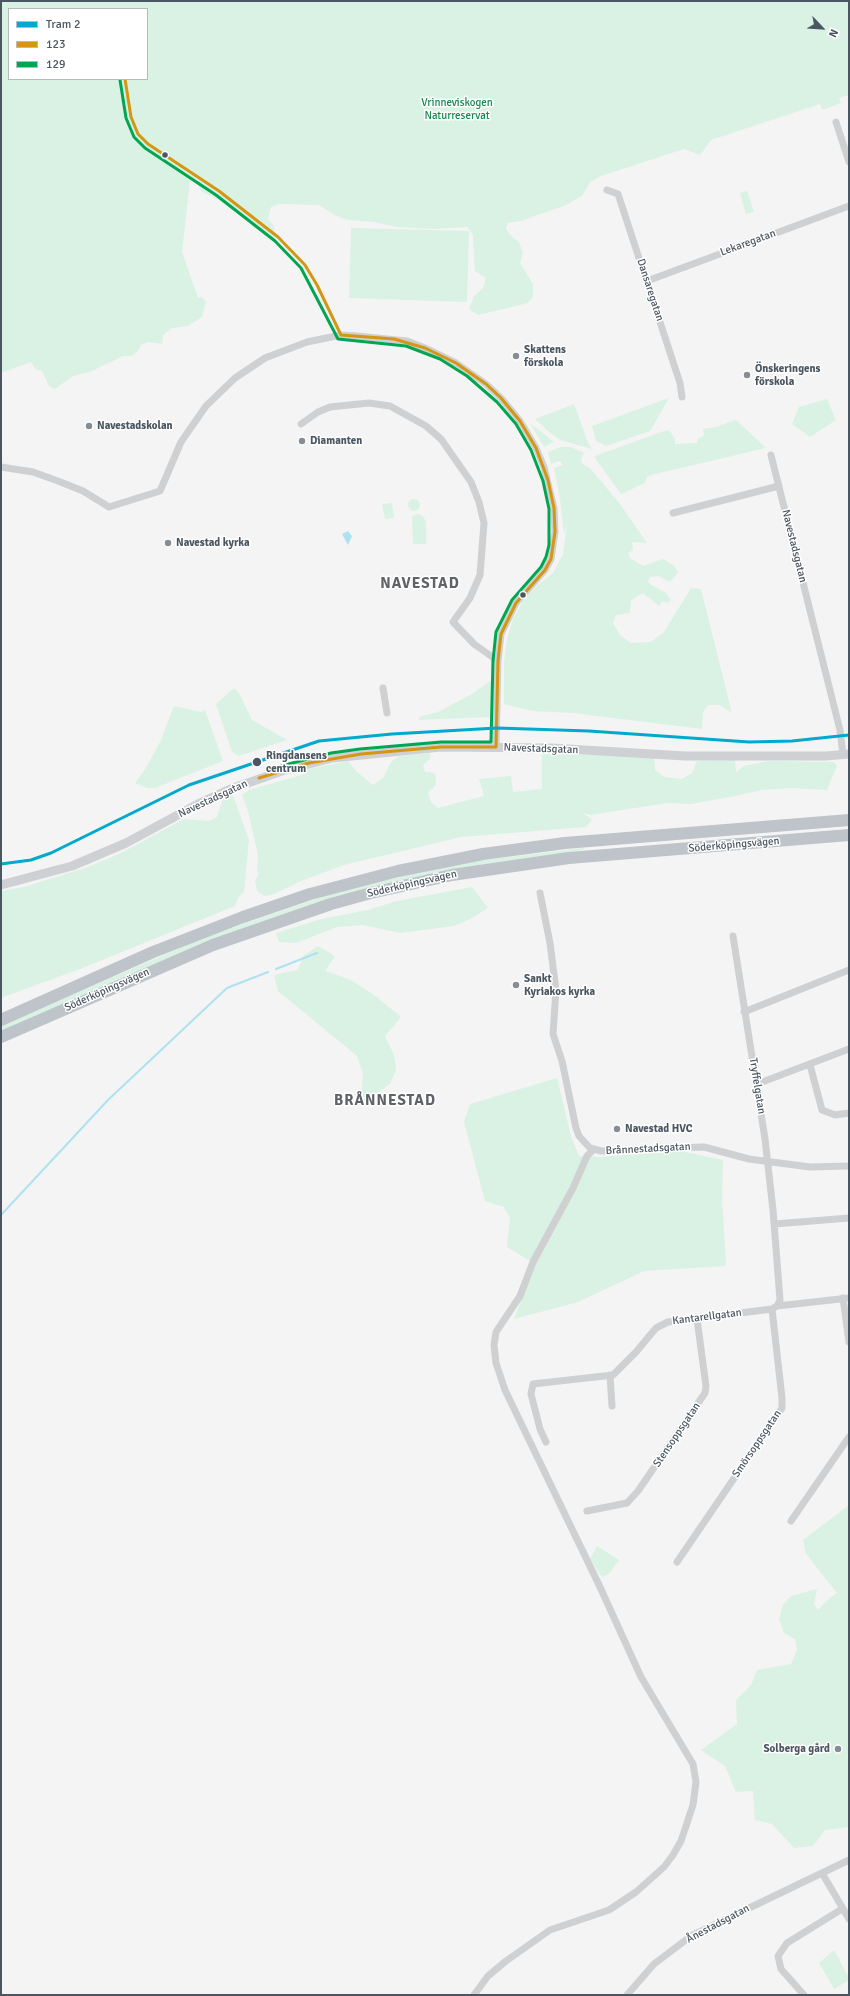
<!DOCTYPE html>
<html>
<head>
<meta charset="utf-8">
<style>
	body { margin:0 }
	#map { position:relative; width:850px; height:1996px; overflow:hidden; background:#f4f4f4; font-family:Signika,sans-serif }
	canvas { display:block }
	.frame { position:absolute; inset:0; border:2px solid #4a5661; pointer-events:none }
	.legend { position:absolute; left:8px; top:8px; width:140px; height:72px; box-sizing:border-box; background:#fff; border:1px solid #b7bbc0; margin:0; padding:5px 7px; list-style:none; font-size:12px; color:#4a5661 }
	.legend li { display:flex; align-items:center; gap:8px; height:20px }
	.legend b { width:20px; border:1px solid #b7bbc0 }
	.north { position:absolute; left:802px; top:8px; width:40px; height:40px; -webkit-text-stroke:3px #fff; paint-order:stroke; rotate:115deg; font-size:11px; font-weight:700; line-height:16px; text-align:center; color:#4a5661 }
	.north::after { content:''; display:block; margin:auto; width:14px; height:18px; background:#4a5661; clip-path:polygon(50% 0,100% 100%,50% 72%,0 100%) }
</style>
</head>
<body>
<div id="map">
<canvas width="850" height="1996"></canvas>
<div class="frame"></div>
<ul class="legend">
<li><b style="height:5px;background:#00a9ce"></b>Tram 2</li>
<li><b style="height:5px;background:#d49613"></b>123</li>
<li><b style="height:5px;background:#00a651"></b>129</li>
</ul>
<div class="north">N</div>
</div>
<script>
const ctx = document.querySelector('canvas').getContext('2d');
ctx.lineJoin = 'round';
function paint(path, color) {
  ctx.fillStyle = color;
  ctx.fill(path, 'evenodd');
}
function poly(rows) {
  const path = new Path2D();
  for (const r of rows) {
    if (r.length === 3) {
      path.moveTo(r[0] + r[2], r[1]);
      path.arc(r[0], r[1], r[2], 0, 2 * Math.PI);
      continue;
    }
    path.moveTo(r[0], r[1]);
    for (let i = 2; i < r.length; i += 2) path.lineTo(r[i], r[i + 1]);
  }
  return path;
}
function strokePath(path, color, width, dash) {
  ctx.strokeStyle = color;
  ctx.lineWidth = width;
  ctx.lineCap = dash ? 'butt' : 'round';
  ctx.setLineDash(dash || []);
  ctx.stroke(path);
}
function drawText(font, color, halo, rows, align = 'center') {
  ctx.font = font + ' Signika,sans-serif';
  ctx.lineWidth = 3;
  ctx.setLineDash([]);
  ctx.textBaseline = 'middle';
  ctx.strokeStyle = halo;
  ctx.fillStyle = color;
  for (const [text, x, y, turn = 0] of rows) {
    ctx.save();
    ctx.translate(x, y);
    ctx.rotate((+turn || 0) * Math.PI / 180);
    ctx.textAlign = isNaN(turn) ? turn : align;
    if (halo) ctx.strokeText(text, 0, 0);
    ctx.fillText(text, 0, 0);
    ctx.restore();
  }
}
const green = poly([
	[1,1,849,1,849,95,839,98,841,103,822,110,820,104,711,140,700,155,684,149,601,176,590,182,582,196,566,205,521,221,507,223,506,229,511,236,519,242,523,253,520,263,533,284,533,297,528,303,478,315,469,309,474,296,483,288,486,278,475,271,473,235,467,227,434,229,397,227,374,222,349,220,336,216,319,205,280,204,271,207,268,219,274,226,274,240,220,201,201,191,195,180,212,178,190,180,182,252,198,298,202,297,206,302,202,317,188,326,172,328,163,335,162,344,149,342,142,344,137,352,131,356,123,356,90,372,73,376,55,389,49,386,42,371,35,369,31,362,1,373],
	[9,9,147,9,147,79,9,79],
	[747,191,754,212,746,214,740,193],
	[351,228,469,231,467,302,349,298],
	[669,398,650,431,606,446,596,441,592,426],
	[827,399,836,420,810,437,792,424,799,407],
	[574,404,588,443,592,449,560,440,549,432,535,419],
	[736,420,766,448,651,475,647,477,645,483,621,494,595,458,595,456,664,431,669,430,675,439,675,444,697,443,698,438,704,436,703,429,716,427],
	[530,423,549,438,554,442,544,447],
	[561,447,571,447,584,453,581,460,582,464,590,468,620,504,647,543,632,542,633,550,628,553,630,558,643,566,663,559,673,565,678,572,670,582,658,576,650,577,648,581,651,585,665,592,671,600,668,603,662,601,659,606,643,593,631,600,630,613,616,615,613,623,620,635,631,643,651,642,664,632,691,588,701,589,732,713,720,705,708,705,703,712,702,729,573,713,532,711,504,704,504,663,507,639,513,619,524,599,539,584,553,573,563,554,567,523,564,534,560,499,554,468,563,465,560,461,551,464,548,452],
	[414,505,6],
	[392,503,394,518,385,519,382,504],
	[418,514,423,516,426,522,426,544,413,544,412,516],
	[493,679,493,715,489,717,419,720,419,717,438,712,472,694],
	[234,688,239,693,252,720,287,740,239,756,232,752,216,704],
	[174,706,201,712,205,710,223,761,155,788,147,788,135,783,146,768,161,740],
	[430,753,430,759,423,765,425,772,435,773,436,785,428,793,431,802,438,808,484,796,479,779,511,776,513,792,542,789,542,753,654,757,655,770,665,777,682,779,692,773,697,761,735,760,736,772,744,766,768,761,834,762,837,766,827,790,792,788,762,790,730,797,691,804,668,803,590,815,582,812,592,820,586,827,461,837,344,865,301,881,274,894,264,896,257,891,255,881,259,874,257,870,258,855,248,811,242,795,249,790,305,774,304,770,348,761,357,772,373,785,383,778,391,762,399,756],
	[233,795,249,840,244,892,238,898,235,906,80,969,1,998,1,891,24,887,88,867,119,854,184,819,209,821,217,817,223,799],
	[582,848,586,849,294,911,196,946,1,1031,1,1026,200,939,327,895,377,882,470,862],
	[472,887,488,908,472,918,454,926,400,933,363,925,337,927,296,943,279,942,276,933,322,919,368,910,397,901],
	[318,946,335,956,325,971,351,980,377,997,401,1017,385,1036,394,1055,396,1070,390,1084,361,1105,363,1074,357,1056,278,991,274,975,298,970,303,956],
	[557,1078,571,1136,579,1156,600,1157,680,1151,723,1160,722,1197,726,1266,644,1271,578,1302,514,1319,535,1264,507,1247,510,1218,504,1207,485,1201,464,1122,470,1104],
	[849,1505,849,1827,825,1830,813,1846,794,1848,772,1824,755,1820,753,1791,736,1792,725,1766,701,1750,737,1724,736,1700,751,1685,757,1670,791,1664,797,1650,795,1639,784,1633,779,1619,783,1604,791,1596,817,1589,814,1604,818,1610,827,1600,837,1593,806,1554,803,1540],
	[597,1546,619,1560,609,1574,602,1577,590,1559],
	[834,1950,849,1978,849,1980,834,1989,819,1963]
]);
const water = poly([
	[348,531,352,536,348,545,342,534]
]);
const stream = poly([
	[276,969,317,953],
	[1,1215,108,1100,227,988,268,972]
]);
const street = poly([
	[836,122,849,162],
	[607,190,618,194,680,383,682,397],
	[647,281,849,206],
	[301,424,318,412,330,407,369,403,390,406,426,426,441,439,471,482,479,502,484,523,480,575,470,598,453,622,474,644,498,661],
	[771,455,840,730,843,755],
	[1,467,33,472,58,481,83,491,109,507,160,491,181,442,206,406,235,378,265,358,307,342,341,335,357,336,407,341,425,348,456,363,486,384,501,398,520,421,536,448,544,467,554,508,555,532,551,559,545,570,516,603,501,634,498,661,496,747],
	[673,513,779,486],
	[383,688,387,713],
	[540,893,550,943,556,990,553,1034,562,1061,576,1128,579,1136,590,1148,601,1151,704,1147,749,1159,810,1167,849,1166],
	[744,1012,849,970],
	[810,1065,822,1110,835,1115,849,1113],
	[757,1084,849,1049],
	[775,1224,849,1218],
	[843,1298,849,1342],
	[777,1306,849,1298],
	[610,1375,612,1406],
	[546,1442,540,1429,531,1394,533,1384,613,1375,636,1352,656,1328,668,1322,772,1309,777,1306,780,1300,773,1210,765,1139,733,936],
	[587,1511,627,1503,638,1491,705,1393,706,1386,697,1319],
	[791,1521,849,1437],
	[677,1562,782,1408,782,1398,772,1309],
	[822,1873,849,1919],
	[474,1995,488,1976,506,1961,550,1930,609,1910,636,1892,664,1867,673,1855,681,1841,693,1805,696,1782,693,1764,641,1677,600,1587,505,1390,496,1363,494,1345,496,1332,520,1296,533,1262,573,1188,587,1156,593,1150],
	[627,1995,654,1964,691,1936,849,1860],
	[804,1995,781,1969,778,1956,787,1943,842,1909]
]);
const secondary = poly([
	[1,885,72,866,126,843,200,803,228,790,282,771,332,758,441,747,551,748,685,756,826,756,849,754]
]);
const highway = poly([
	[1,1020,153,952,243,917,310,894,398,871,483,854,565,843,849,820],
	[1,1037,213,945,331,904,371,893,452,875,569,858,849,835]
]);
const bus1 = poly([
	[125,79,131,117,138,134,148,144,219,191,278,237,305,265,317,285,341,335,394,339,425,348,456,363,486,384,501,398,520,421,536,448,548,480,554,508,555,532,551,559,545,570,516,603,501,634,498,661,496,747,441,747,361,754,309,763,259,778]
]);
const bus2 = poly([
	[120,80,126,118,134,137,145,148,216,195,275,241,301,268,338,339,406,346,440,359,467,376,497,402,516,424,531,450,543,481,549,509,549,545,546,557,541,567,512,600,496,632,493,661,491,742,441,742,360,749,331,753,281,766]
]);
const tram1 = poly([
	[1,864,31,860,51,853,189,785,319,741,392,734,497,728,589,731,749,742,792,741,849,735]
]);
const markers = [
	[165,155,3.5,"#4a5661"],
	[516,356,4,"#868d94"],
	[747,375,4,"#868d94"],
	[89,426,4,"#868d94"],
	[302,441,4,"#868d94"],
	[168,543,4,"#868d94"],
	[523,595,3.5,"#4a5661"],
	[257,762,5,"#4a5661"],
	[516,985,4,"#868d94"],
	[617,1129,4,"#868d94"],
	[838,1749,4,"#868d94"]
];
const parkNames = [
	["Vrinneviskogen",457,103],
	["Naturreservat",457,116]
];
const streetNames = [
	["Lekaregatan",748,243,-20],
	["Dansaregatan",650,290,72],
	["Navestadsgatan",794,546,76],
	["Navestadsgatan",541,749,2],
	["Navestadsgatan",213,799,-25],
	["Söderköpingsvägen",734,845,-5],
	["Söderköpingsvägen",412,884,-13],
	["Söderköpingsvägen",107,990,-24],
	["Tryffelgatan",757,1086,81],
	["Brånnestadsgatan",648,1149,-3],
	["Kantarellgatan",707,1317,-7],
	["Stensoppsgatan",677,1435,-56],
	["Smörsoppsgatan",757,1444,-56],
	["Ånestadsgatan",718,1924,-28]
];
const poiNames = [
	["Skattens",524,350],
	["förskola",524,363],
	["Önskeringens",755,369],
	["förskola",755,382],
	["Navestadskolan",97,426],
	["Diamanten",310,441],
	["Navestad kyrka",176,543],
	["Sankt",524,979],
	["Kyriakos kyrka",524,992],
	["Navestad HVC",625,1129],
	["Solberga gård",830,1749,"right"]
];
const stopNames = [
	["Ringdansens",266,756],
	["centrum",266,769]
];
const districtNames = [
	["NAVESTAD",420,584],
	["BRÅNNESTAD",385,1101]
];
paint(green, '#d9f2e3');
paint(water, '#aee2f0');
strokePath(stream, '#aee2f0', 2);
strokePath(street, '#ced0d2', 7);
strokePath(secondary, '#ced0d4', 9);
strokePath(highway, '#bec4c9', 12);
strokePath(bus1, '#d49613', 3);
strokePath(bus2, '#00a651', 3);
strokePath(tram1, '#00a9ce', 3);
for (const [x, y, r, color] of markers) {
  const dot = new Path2D();
  dot.arc(x, y, r, 0, 2 * Math.PI);
  ctx.fillStyle = color;
  ctx.fill(dot);
  strokePath(dot, '#fff', 1.5);
}
drawText('11px', '#17864f', '#fff', parkNames);
drawText('11px', '#4a5661', '#fff', streetNames);
drawText('bold 11px', '#4a5661', '#fff', poiNames, 'left');
drawText('bold 11px', '#4a5661', '#fff', stopNames, 'left');
ctx.letterSpacing = '1px';
drawText('bold 15px', '#5f6368', '#fff', districtNames);
ctx.letterSpacing = '0px';
</script>
</body>
</html>
